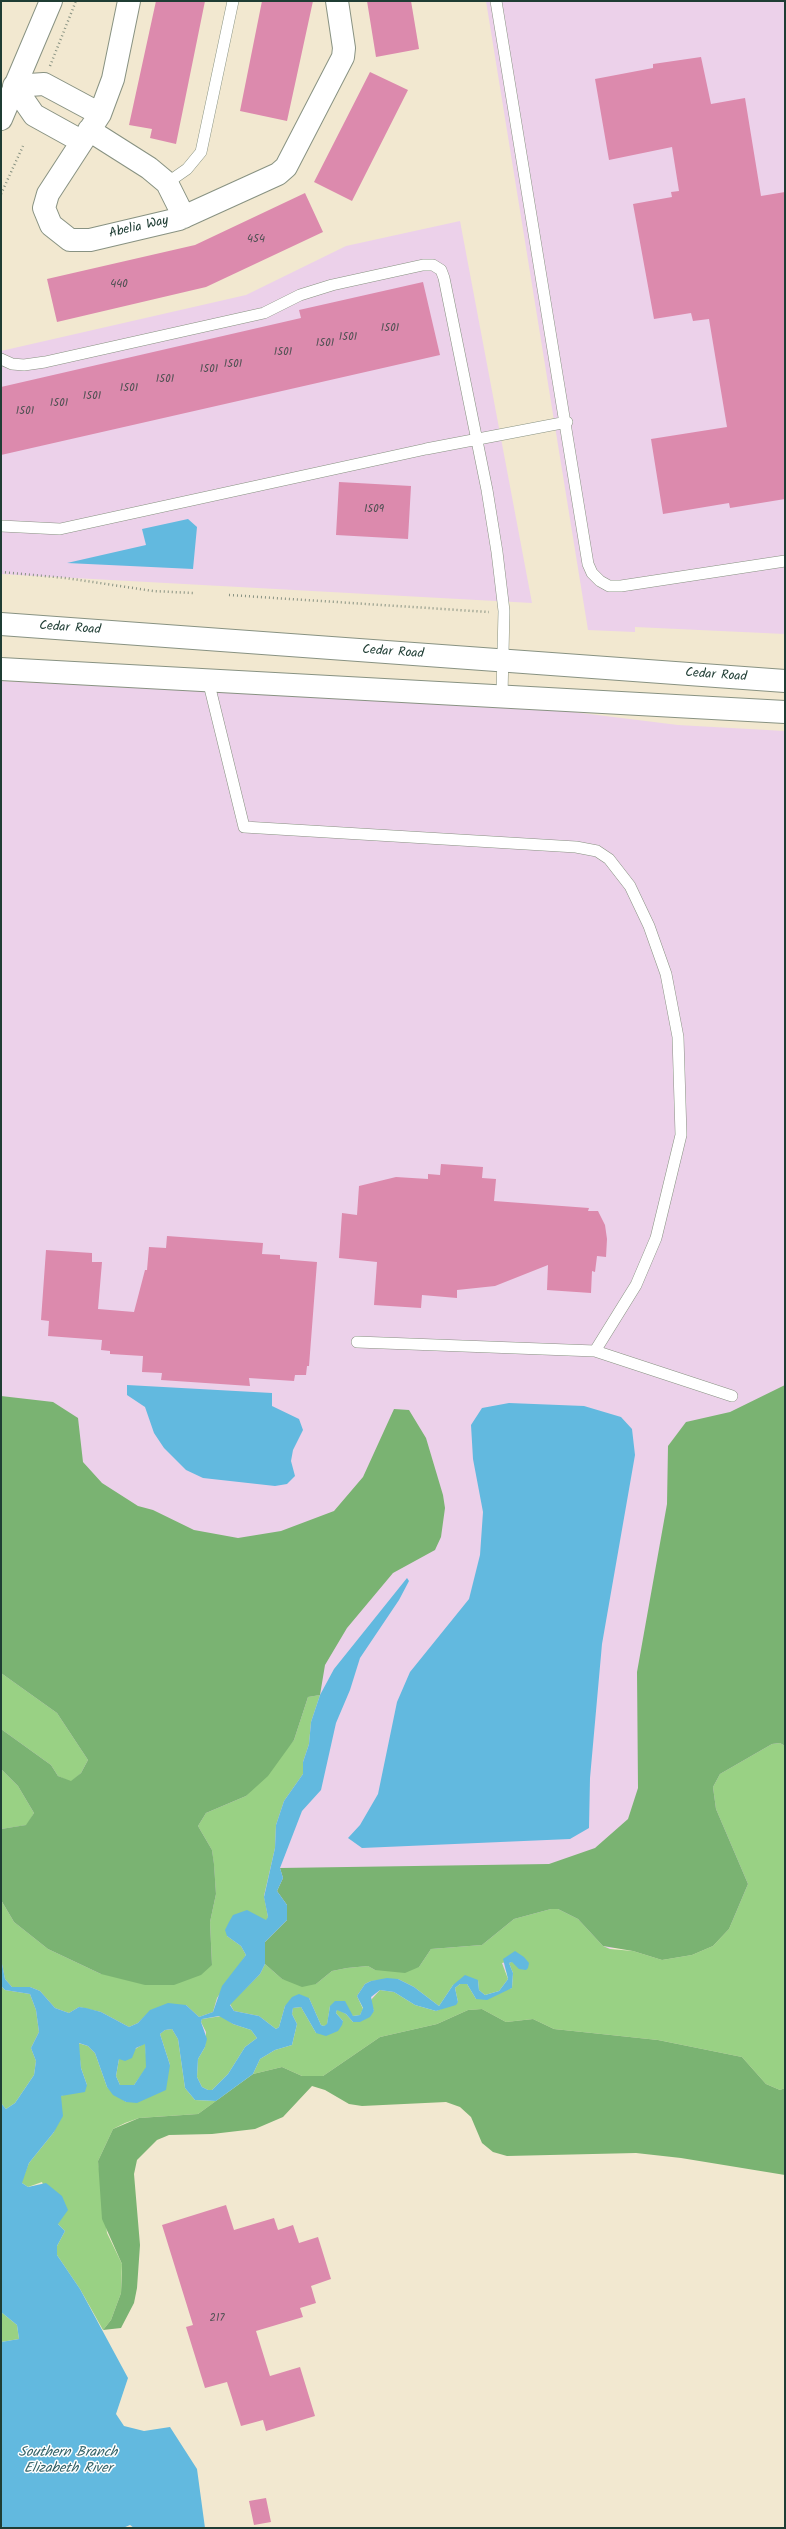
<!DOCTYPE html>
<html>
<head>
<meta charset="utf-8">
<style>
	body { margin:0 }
	#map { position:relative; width:786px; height:2529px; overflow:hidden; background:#f2e8d0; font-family:Kalam,sans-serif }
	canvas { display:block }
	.frame { position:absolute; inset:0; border:2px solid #1f3d34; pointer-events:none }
</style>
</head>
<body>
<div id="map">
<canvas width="786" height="2529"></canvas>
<div class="frame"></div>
</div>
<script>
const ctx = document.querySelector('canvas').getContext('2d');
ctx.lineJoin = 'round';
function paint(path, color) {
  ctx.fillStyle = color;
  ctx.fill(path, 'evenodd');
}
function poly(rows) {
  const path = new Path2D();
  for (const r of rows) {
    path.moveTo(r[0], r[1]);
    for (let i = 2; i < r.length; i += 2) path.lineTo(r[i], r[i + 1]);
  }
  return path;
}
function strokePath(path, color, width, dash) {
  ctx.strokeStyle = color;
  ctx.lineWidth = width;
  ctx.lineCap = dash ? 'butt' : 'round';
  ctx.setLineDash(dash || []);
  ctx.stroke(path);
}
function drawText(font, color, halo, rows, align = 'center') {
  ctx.font = font + ' Kalam,sans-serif';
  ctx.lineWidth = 3;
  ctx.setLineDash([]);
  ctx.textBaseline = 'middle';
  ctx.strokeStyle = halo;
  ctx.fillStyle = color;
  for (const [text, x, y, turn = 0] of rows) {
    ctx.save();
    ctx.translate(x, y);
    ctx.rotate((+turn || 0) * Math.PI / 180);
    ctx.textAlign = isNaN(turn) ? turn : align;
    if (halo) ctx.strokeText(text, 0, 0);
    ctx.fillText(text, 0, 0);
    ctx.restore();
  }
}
const built = poly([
	[486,1,785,1,785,634,635,627,635,632,588,630],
	[460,221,532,603,1,574,1,351,246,295,346,246],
	[1,681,541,708,678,725,785,731,785,1912,1,2077]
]);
const green = poly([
	[1,1673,57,1713,88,1760,81,1773,71,1782,58,1776,51,1765,1,1729],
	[320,1695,311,1722,309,1744,303,1762,303,1774,284,1801,276,1825,275,1848,264,1896,268,1917,267,1920,227,1936,241,1946,246,1955,217,1998,213,2012,199,2017,186,2005,151,2010,138,2023,129,2027,101,2012,79,2007,69,2013,66,2012,55,2008,40,1991,30,1987,12,1987,5,1979,1,1959,1,1900,14,1922,48,1949,101,1974,212,1965,210,1922,216,1894,214,1865,212,1850,198,1826,206,1813,246,1796,294,1740,308,1697],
	[780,1743,785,1746,785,2088,780,2090,766,2084,742,2057,658,2040,554,2029,533,2019,506,2022,482,2009,468,2010,437,2024,380,2037,323,2076,302,2076,282,2067,253,2074,260,2059,275,2050,292,2045,297,2024,292,2014,293,2008,301,2007,316,2033,343,2021,336,2013,337,2009,346,2014,353,2022,374,2011,370,2001,380,1990,394,1992,415,2005,436,2011,458,2002,455,1988,460,1984,467,1984,476,1999,512,1988,513,1973,509,1963,524,1957,502,1963,508,1979,499,1991,485,1995,479,1990,478,1980,453,1985,439,2006,414,1987,398,1979,371,1981,365,1984,357,1996,363,2009,360,2015,353,2016,330,2006,327,2025,324,2026,321,2025,309,1998,285,2006,279,2027,276,2029,259,2016,234,2011,230,2004,260,1974,265,1964,282,1979,316,1984,332,1971,347,1968,368,1966,375,1970,419,1967,431,1949,482,1945,514,1919,551,1909,558,1909,578,1919,603,1946,610,1949,633,1951,662,1960,692,1955,713,1946,729,1929,748,1884,716,1809,713,1787,720,1774,772,1744],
	[1,1769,18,1786,34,1813,27,1825,1,1829],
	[1,1986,5,1990,30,1994,36,2010,39,2032,31,2048,36,2061,34,2075,15,2103,6,2109,1,2103],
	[222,2016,233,2024,251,2030,257,2038,245,2047,228,2074,212,2090,208,2090,202,2087,197,2077,198,2059,205,2047,206,2032,201,2022,202,2019],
	[172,2029,178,2039,185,2088,195,2100,216,2101,198,2114,139,2118,125,2123,113,2129,98,2161,107,2233,122,2264,121,2293,111,2320,103,2330,80,2289,57,2255,57,2246,65,2231,58,2224,42,2182,28,2187,22,2183,22,2180,29,2163,54,2132,61,2096,87,2085,81,2068,78,2043,88,2046,95,2053,107,2087,126,2102,170,2065,160,2034,165,2030],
	[145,2043,147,2067,134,2085,120,2085,116,2076,119,2059],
	[1,2312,17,2325,19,2339,1,2342]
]);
const forest = poly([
	[785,1385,785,1746,780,1743,772,1744,720,1774,713,1787,716,1809,748,1884,729,1929,713,1946,692,1955,662,1960,633,1951,603,1946,578,1919,558,1909,551,1909,514,1919,482,1945,431,1949,419,1967,405,1973,375,1970,368,1966,347,1968,332,1971,316,1984,302,1987,282,1979,265,1964,265,1942,287,1920,287,1905,277,1891,283,1878,280,1868,549,1864,595,1848,628,1819,638,1788,637,1672,667,1504,668,1446,686,1422,730,1412],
	[1,1396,53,1402,78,1418,83,1462,102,1483,138,1506,153,1510,194,1530,238,1538,281,1531,334,1511,363,1477,394,1409,409,1410,426,1438,443,1495,445,1508,441,1537,435,1550,393,1573,347,1628,325,1665,320,1695,308,1697,294,1740,268,1776,246,1796,206,1813,198,1826,212,1850,214,1864,216,1894,210,1922,212,1965,201,1975,174,1985,145,1985,101,1974,48,1949,14,1922,1,1900,1,1829,26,1825,34,1813,18,1786,1,1769,1,1729,51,1765,58,1776,71,1781,81,1773,88,1760,57,1713,1,1673],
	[482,2009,506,2022,533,2019,554,2029,658,2040,742,2057,766,2084,780,2090,785,2088,785,2175,681,2158,636,2153,507,2156,493,2152,482,2143,471,2117,460,2107,446,2102,362,2106,349,2104,325,2090,312,2086,283,2117,255,2129,212,2134,169,2135,157,2140,137,2160,134,2174,140,2245,137,2288,134,2303,121,2328,103,2330,111,2320,121,2293,122,2272,122,2264,102,2219,98,2161,113,2129,139,2118,198,2114,253,2074,282,2067,302,2076,323,2076,380,2037,437,2024,468,2010]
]);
const water = poly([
	[188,519,197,527,193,569,67,563,146,545,142,529],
	[127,1385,272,1393,272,1406,299,1419,303,1430,293,1450,291,1461,295,1476,287,1484,275,1486,203,1478,186,1470,164,1448,154,1433,145,1407,127,1395],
	[509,1403,584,1406,621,1417,632,1429,635,1455,602,1644,590,1778,589,1828,570,1839,362,1848,348,1838,360,1825,378,1794,397,1702,410,1672,469,1599,480,1555,483,1512,473,1459,471,1425,482,1408],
	[407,1578,409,1581,399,1600,360,1658,350,1690,336,1723,321,1790,302,1811,280,1868,283,1878,277,1891,287,1905,287,1920,265,1942,265,1964,260,1974,230,2005,234,2011,259,2016,276,2029,279,2027,285,2006,292,1997,299,1994,309,1998,321,2025,324,2026,327,2024,330,2006,335,2001,345,2001,353,2016,360,2015,363,2008,357,1996,365,1984,371,1981,387,1978,398,1979,414,1987,439,2006,453,1985,465,1975,478,1980,479,1990,485,1995,499,1991,508,1979,503,1959,515,1951,524,1957,529,1963,528,1968,526,1970,519,1969,512,1962,509,1963,513,1973,512,1988,487,2000,476,1999,467,1984,460,1984,455,1988,458,2002,456,2005,436,2011,415,2005,394,1992,380,1990,371,1997,374,2011,370,2017,360,2022,353,2022,346,2014,337,2010,336,2013,343,2021,342,2025,338,2031,326,2036,316,2033,301,2007,293,2008,292,2014,297,2024,292,2045,275,2050,260,2059,253,2074,216,2101,195,2100,185,2088,178,2039,172,2029,165,2030,160,2034,170,2065,166,2090,137,2103,126,2102,113,2095,107,2087,95,2053,88,2046,79,2043,81,2068,87,2085,85,2092,61,2096,63,2116,54,2132,29,2163,22,2183,28,2187,46,2183,62,2196,68,2210,58,2224,65,2231,57,2246,57,2255,80,2289,128,2378,116,2414,124,2426,144,2431,170,2427,197,2469,205,2528,134,2528,130,2525,123,2528,3,2528,1,2524,1,2342,19,2339,17,2325,1,2312,1,2103,6,2109,15,2103,34,2075,36,2061,31,2048,39,2032,36,2010,30,1994,5,1990,1,1986,1,1959,5,1979,12,1987,30,1987,40,1991,55,2008,66,2012,69,2013,79,2007,86,2008,101,2012,129,2027,138,2023,150,2010,168,2003,186,2005,199,2017,213,2012,222,1986,246,1955,241,1946,227,1936,225,1930,229,1922,233,1915,247,1910,266,1920,268,1917,264,1897,275,1848,276,1825,284,1801,303,1774,303,1762,309,1744,311,1722,320,1695,334,1669],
	[219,2016,233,2024,251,2030,257,2038,245,2047,228,2074,212,2090,208,2090,202,2087,197,2077,198,2059,205,2047,207,2039,201,2022,202,2019],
	[145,2044,146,2067,134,2085,120,2085,116,2076,119,2059,125,2061,132,2058,136,2048]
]);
const building = poly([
	[156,1,205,1,176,144,150,138,152,129,129,125],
	[262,1,313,1,287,121,240,111],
	[367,1,411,1,419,49,376,57],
	[701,57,711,104,745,98,761,196,785,192,785,499,730,508,729,503,663,514,651,439,727,427,709,319,693,321,691,313,654,319,633,204,672,197,671,192,679,191,672,147,609,160,595,79,653,68,653,64],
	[370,72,408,90,352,201,314,182],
	[305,193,323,232,206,287,57,322,47,279,195,245],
	[423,282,440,355,1,455,1,387,301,318,299,310],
	[339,482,411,486,408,539,336,535],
	[441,1164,483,1167,482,1178,496,1179,494,1201,589,1208,588,1211,598,1211,605,1225,607,1239,606,1257,597,1256,595,1272,592,1271,591,1293,547,1290,548,1265,495,1286,457,1290,457,1298,422,1295,421,1308,374,1305,377,1262,339,1258,342,1213,357,1215,359,1186,396,1177,428,1179,428,1174,440,1175],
	[167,1236,263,1243,262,1254,280,1255,280,1259,317,1262,309,1366,307,1366,306,1375,295,1375,294,1381,249,1378,250,1386,161,1380,162,1373,142,1372,143,1356,110,1354,110,1351,101,1350,102,1340,48,1336,49,1321,41,1320,46,1250,92,1253,92,1262,102,1262,98,1309,134,1312,145,1270,147,1270,149,1247,166,1248],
	[226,2205,234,2230,274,2218,278,2230,293,2225,299,2243,318,2237,331,2279,311,2286,316,2303,300,2308,303,2317,256,2331,270,2376,300,2367,315,2416,266,2431,263,2420,241,2426,227,2382,205,2388,186,2327,193,2325,162,2225],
	[266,2498,271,2522,254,2525,249,2501]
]);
const path = poly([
	[50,66,76,1],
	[1,194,23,146],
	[1,572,66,578,153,591,193,593],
	[229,595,489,612]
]);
const service = poly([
	[496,1,588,564,592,573,600,581,609,586,621,586,785,561],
	[167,183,187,169,201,152,233,1],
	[1,359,12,364,24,365,45,362,264,313,300,295,332,285,423,265,433,265,441,270,444,278,487,490,497,552,504,611,502,695],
	[1,526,60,529,426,449,567,422],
	[208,680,244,827,576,847,597,851,609,859,630,886,649,926,666,974,678,1037,681,1135,656,1238,636,1285,595,1351,357,1342],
	[595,1351,732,1396]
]);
const minor = poly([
	[129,1,113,79,100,114,48,194,44,208,51,225,70,240,90,240,179,219,278,174,286,167,343,57,344,48,337,1],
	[89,130,149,168,167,183,184,217],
	[81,141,34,115,14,86,44,84,100,114]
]);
const tertiary = poly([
	[1,119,51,1]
]);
const primary = poly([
	[1,624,785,681],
	[1,669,785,712]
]);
const numberNames = [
	["454",256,240],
	["440",119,285],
	["1501",390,329],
	["1501",348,338],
	["1501",325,344],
	["1501",283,353],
	["1501",233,365],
	["1501",209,370],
	["1501",165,380],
	["1501",129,389],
	["1501",92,397],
	["1501",59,404],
	["1501",25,412],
	["1509",374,510],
	["217",217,2319]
];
const streetNames = [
	["Abelia Way",139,228,-13],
	["Cedar Road",70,629,4],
	["Cedar Road",393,653,4],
	["Cedar Road",716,676,4]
];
const waterNames = [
	["Southern Branch",68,2454],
	["Elizabeth River",68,2470]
];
paint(built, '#ecd1ea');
paint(green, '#99d184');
paint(forest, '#7ab372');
paint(water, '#62b9df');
paint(building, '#dc8aad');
strokePath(service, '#889282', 12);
strokePath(minor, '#889282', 24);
strokePath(tertiary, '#889282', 24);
strokePath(primary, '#889282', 24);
strokePath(path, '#889282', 2.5, [1, 3]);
strokePath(service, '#fff', 11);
strokePath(minor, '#fff', 22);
strokePath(tertiary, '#fff', 22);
strokePath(primary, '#fff', 22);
drawText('11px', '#4e5052', null, numberNames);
drawText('13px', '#1f3d34', '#fff', streetNames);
drawText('italic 14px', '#336267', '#fff', waterNames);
</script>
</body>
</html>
